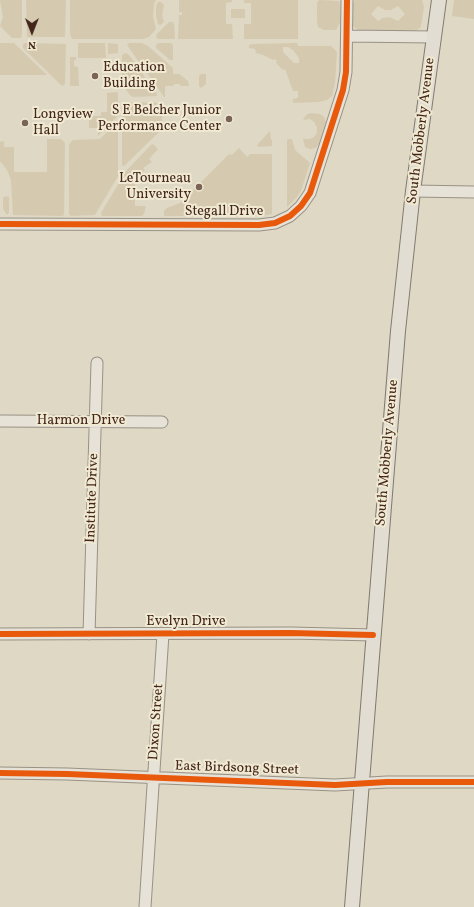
<!DOCTYPE html>
<html>
<head>
<meta charset="utf-8">
<style>
	body { margin:0 }
	#map { position:relative; width:474px; height:907px; overflow:hidden; background:#ded8c4; font-family:Vollkorn,serif }
	canvas { display:block }
	.north { position:absolute; left:12px; top:12px; width:40px; height:40px; -webkit-text-stroke:3px #f1ead2; paint-order:stroke; rotate:180deg; font-size:11px; font-weight:700; line-height:16px; text-align:center; color:#44261b }
	.north::after { content:''; display:block; margin:auto; width:14px; height:18px; background:#44261b; clip-path:polygon(50% 0,100% 100%,50% 72%,0 100%) }
</style>
</head>
<body>
<div id="map">
<canvas width="474" height="907"></canvas>
<div class="north">N</div>
</div>
<script>
const ctx = document.querySelector('canvas').getContext('2d');
ctx.lineJoin = 'round';
function paint(path, color) {
  ctx.fillStyle = color;
  ctx.fill(path, 'evenodd');
}
function poly(rows) {
  const path = new Path2D();
  for (const r of rows) {
    path.moveTo(r[0], r[1]);
    for (let i = 2; i < r.length; i += 2) path.lineTo(r[i], r[i + 1]);
  }
  return path;
}
function strokePath(path, color, width, dash) {
  ctx.strokeStyle = color;
  ctx.lineWidth = width;
  ctx.lineCap = dash ? 'butt' : 'round';
  ctx.setLineDash(dash || []);
  ctx.stroke(path);
}
function drawText(font, color, halo, rows, align = 'center') {
  ctx.font = font + ' Vollkorn,serif';
  ctx.lineWidth = 4;
  ctx.setLineDash([]);
  ctx.textBaseline = 'middle';
  ctx.strokeStyle = halo;
  ctx.fillStyle = color;
  for (const [text, x, y, turn = 0] of rows) {
    ctx.save();
    ctx.translate(x, y);
    ctx.rotate((+turn || 0) * Math.PI / 180);
    ctx.textAlign = isNaN(turn) ? turn : align;
    if (halo) ctx.strokeText(text, 0, 0);
    ctx.fillText(text, 0, 0);
    ctx.restore();
  }
}
const green = poly([
	[0,0,22,0,22,35,21,38,12,38,0,26,3,17],
	[26,0,66,0,65,37,27,37],
	[70,0,156,0,154,4,153,17,156,29,149,37,143,39,72,39,70,34],
	[178,0,232,0,232,2,226,3,226,24,232,24,233,39,178,39,179,15,182,15,182,12,179,12,179,0],
	[244,0,298,0,298,39,244,39,244,24,251,24,251,3,244,3],
	[319,0,339,1,340,4,340,23,336,30,324,30,318,27,317,22,317,3],
	[355,0,422,0,424,7,421,25,420,28,415,31,358,30,353,26,353,4],
	[378,6,385,10,391,10,398,6,405,14,398,21,389,17,383,18,378,21,371,14],
	[454,0,474,0,474,19,452,16],
	[158,2,161,2,164,5,162,15,164,22,160,25,158,24,156,16,156,7],
	[231,9,245,9,245,18,231,18],
	[169,22,173,22,174,24,175,39,158,39,156,37,157,34],
	[0,43,14,43,47,75,0,75],
	[25,43,66,44,65,84,63,86,61,85,23,48,23,44],
	[78,43,105,43,106,58,78,58],
	[108,43,117,44,118,45,118,53,108,54],
	[129,43,142,43,148,46,173,68,173,74,179,74,188,81,189,86,181,86,179,84,175,84,172,86,165,86,165,97,164,97,127,45],
	[159,43,171,43,173,45,173,60,170,60,156,48,156,45],
	[297,43,298,46,331,46,337,52,335,83,332,96,327,100,319,102,293,103,293,99,298,98,298,91,293,91,285,69,283,70,276,63,277,61,275,59,273,60,263,55,256,53,255,49,249,48,249,45,253,44],
	[283,47,288,47,293,50,299,58,299,63,294,63,283,52],
	[126,53,129,55,157,94,157,96,133,97,131,96,122,85,122,55],
	[70,57,76,57,76,60,74,60,74,66,78,67,79,86,70,86],
	[201,74,206,74,206,84,201,88,199,86,199,76],
	[117,92,118,93,118,116,98,136,98,128,89,128,89,116,101,116,101,112,107,112,107,93],
	[131,102,160,103,162,104,162,127,160,131,124,166,122,165,122,115],
	[311,113,320,114,324,117,326,122,319,144,316,148,310,149,305,147,303,139,310,139,314,137,317,133,317,127,314,122,310,119,303,120,306,115],
	[118,121,118,176,95,215,71,216,69,214,69,144,73,140,100,139],
	[270,131,271,140,272,140,272,146,259,147,257,145],
	[47,139,61,139,65,143,64,215,62,216,13,215,11,180,7,170,0,161,0,142,4,141,4,147,14,147,14,172,47,172],
	[288,139,292,139,295,150,310,163,301,191,296,198,287,207,287,140],
	[152,144,154,145,158,149,149,159,152,162,143,168,145,170,135,180,135,206,146,206,144,214,142,216,102,216,101,213,126,171],
	[239,148,247,157,250,154,272,154,272,214,261,216,164,216,164,211,167,208,180,203,229,154,232,155],
	[5,196,9,197,9,213,7,215,3,209,3,198]
]);
const minor = poly([
	[347,36,434,37],
	[413,191,474,192],
	[0,224,259,225,275,223,290,216,301,206,310,193,343,90,346,72,347,0],
	[0,421,162,422],
	[0,634,291,633,373,635],
	[89,634,97,363],
	[0,773,67,774,335,785,387,782,474,782],
	[145,907,163,634]
]);
const major = poly([
	[352,907,398,331,413,191,439,0]
]);
const cycleway = poly([
	[0,224,259,225,275,223,290,216,301,206,310,193,343,90,346,72,347,0],
	[0,634,291,633,373,635],
	[0,773,67,774,335,785,387,782,474,782]
]);
const markers = [
	[95,76,4,"#7a6456"],
	[229,119,4,"#7a6456"],
	[25,123,4,"#7a6456"],
	[199,187,4,"#7a6456"]
];
const poiNames = [
	["Education",103,68],
	["Building",103,84],
	["S E Belcher Junior",221,111,"right"],
	["Performance Center",221,127,"right"],
	["Longview",33,115],
	["Hall",33,131],
	["LeTourneau",191,179,"right"],
	["University",191,195,"right"]
];
const streetNames = [
	["South Mobberly Avenue",422,131,-83],
	["Stegall Drive",224,212],
	["Harmon Drive",81,421],
	["South Mobberly Avenue",388,453,-85],
	["Institute Drive",93,498,-88],
	["Evelyn Drive",186,622],
	["Dixon Street",157,722,-86],
	["East Birdsong Street",237,769,2]
];
paint(green, '#d5cab0');
strokePath(minor, '#989185', 13);
strokePath(major, '#82796e', 16);
strokePath(minor, '#e6e2d8', 11);
strokePath(major, '#e1ddd2', 14);
strokePath(cycleway, '#e8590c', 6);
for (const [x, y, r, color] of markers) {
  const dot = new Path2D();
  dot.arc(x, y, r, 0, 2 * Math.PI);
  ctx.fillStyle = color;
  ctx.fill(dot);
  strokePath(dot, '#f1ead2', 1.5);
}
drawText('14px', '#44261b', '#f1ead2', poiNames, 'left');
drawText('14px', '#44261b', '#f1ead2', streetNames);
</script>
</body>
</html>
